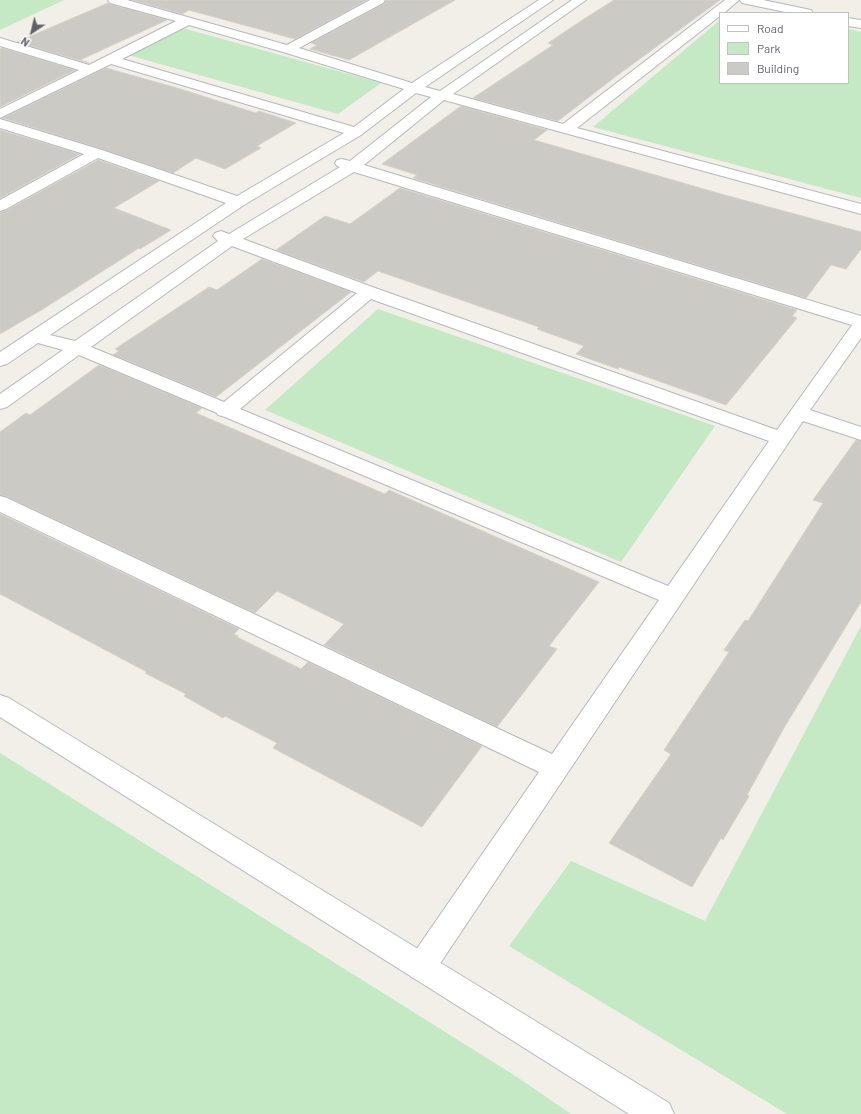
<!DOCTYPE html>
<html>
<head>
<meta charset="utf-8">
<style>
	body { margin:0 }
	#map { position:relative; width:861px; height:1114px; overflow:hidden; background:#f1efe8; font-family:Barlow,sans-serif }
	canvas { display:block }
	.legend { position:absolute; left:719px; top:12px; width:130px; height:72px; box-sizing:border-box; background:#fff; border:1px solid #bfc1c3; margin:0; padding:5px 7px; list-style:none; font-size:12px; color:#5f6368 }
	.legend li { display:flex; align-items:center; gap:8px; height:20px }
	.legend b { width:20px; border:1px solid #bfc1c3 }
	.north { position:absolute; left:12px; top:12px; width:40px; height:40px; -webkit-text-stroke:3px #fff; paint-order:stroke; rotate:215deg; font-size:11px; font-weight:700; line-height:16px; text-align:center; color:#5f6368 }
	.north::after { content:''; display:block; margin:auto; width:14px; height:18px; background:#5f6368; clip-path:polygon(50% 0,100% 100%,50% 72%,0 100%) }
</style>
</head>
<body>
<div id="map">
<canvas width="861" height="1114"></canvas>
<ul class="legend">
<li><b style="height:5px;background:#fff"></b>Road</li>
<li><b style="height:11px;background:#c5e8c5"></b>Park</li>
<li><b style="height:11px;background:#cccac5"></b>Building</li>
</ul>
<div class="north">N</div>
</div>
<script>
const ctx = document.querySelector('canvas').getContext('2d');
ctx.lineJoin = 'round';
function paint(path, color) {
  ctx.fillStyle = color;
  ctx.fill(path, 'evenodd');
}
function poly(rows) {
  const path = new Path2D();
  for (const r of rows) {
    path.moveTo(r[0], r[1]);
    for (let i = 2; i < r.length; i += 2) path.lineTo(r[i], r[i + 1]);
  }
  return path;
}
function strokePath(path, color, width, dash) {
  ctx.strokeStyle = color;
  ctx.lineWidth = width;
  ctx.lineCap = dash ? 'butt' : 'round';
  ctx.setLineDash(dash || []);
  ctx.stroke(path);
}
const green = poly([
	[0,0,64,0,0,30],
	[720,20,720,83,848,83,848,29,861,32,861,198,593,127],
	[179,27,381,83,338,114,128,55],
	[378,309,715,426,621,562,265,410],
	[861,626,861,1114,787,1114,509,946,571,861,705,921],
	[0,753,517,1077,571,1114,0,1114]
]);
const building = poly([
	[133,0,367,0,295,39,189,10,182,14,133,0],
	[386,0,455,0,349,60,310,49,317,45,311,43,384,4,386,0],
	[614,0,720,0,615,77,558,121,473,98,553,45,548,43,584,19,614,0],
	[108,3,110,4,167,20,80,60,89,63,17,42,108,3],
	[2,48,75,70,0,107,0,49,2,48],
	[106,68,177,88,256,113,259,111,296,123,257,146,261,148,225,169,196,158,173,173,102,149,3,118,106,68],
	[461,106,547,130,534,140,721,194,861,232,861,249,846,269,831,265,806,298,413,178,417,175,382,164,461,106],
	[0,130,80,154,0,198,0,130],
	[98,160,159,181,114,208,171,230,140,249,139,248,43,309,0,334,0,212,7,210,98,160],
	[400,188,797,310,792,316,797,318,726,405,619,367,618,369,576,354,584,346,537,329,539,327,378,271,364,282,276,250,325,216,350,224,400,188],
	[262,259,351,292,216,397,113,355,119,351,115,349,209,287,217,290,262,259],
	[99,365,202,408,196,413,385,494,389,490,599,582,549,646,557,649,497,727,324,645,344,624,277,591,255,613,8,497,0,495,0,432,26,413,30,415,99,365],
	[856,440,861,441,861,602,785,726,747,795,749,796,723,840,721,838,692,887,609,843,671,754,664,750,729,652,724,650,745,620,748,621,823,503,813,500,856,440],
	[0,514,239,629,234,634,238,636,237,637,301,669,308,662,482,746,422,827,273,748,277,743,225,716,223,718,184,696,186,694,145,673,147,672,0,594,0,514]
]);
const street = poly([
	[108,0,127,0,287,45,370,0,385,0,383,3,299,48,412,83,539,0,553,0,425,87,440,91,572,0,586,0,453,94,563,124,725,0,739,0,724,13,720,13,720,16,577,128,861,204,861,214,444,100,364,165,861,316,861,338,810,410,861,427,861,440,803,421,431,977,421,981,411,977,406,967,411,957,539,772,0,512,0,496,7,498,552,754,659,600,225,417,218,415,217,413,79,355,7,407,0,409,0,394,63,350,38,343,7,364,0,366,0,352,226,203,98,158,6,209,0,211,0,200,84,154,0,128,0,119,102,150,237,196,344,133,111,64,0,118,0,109,79,70,0,46,0,38,89,65,176,21,110,3,108,0],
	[189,25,283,52,404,89,354,127,122,59,189,25],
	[416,93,431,97,350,161,342,159,337,160,335,163,337,166,340,167,229,234,221,231,215,233,213,236,218,241,75,341,50,335,244,205,361,135,416,93],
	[354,172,852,325,777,430,375,288,243,239,354,172],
	[232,246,357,293,224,402,91,347,232,246],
	[371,299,769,441,668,586,240,409,371,299],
	[740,0,763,0,811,10,813,13,790,13,742,3,740,0],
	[848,18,861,20,861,28,848,26,848,18]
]);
const secondary = poly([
	[0,695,9,698,669,1103,674,1114,629,1114,0,717,0,695]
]);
paint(green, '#c5e8c5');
paint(building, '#cccac5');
strokePath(building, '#d6d1c6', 1);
strokePath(street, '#b5b8bc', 2);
strokePath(secondary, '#b6babf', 2);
paint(street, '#fff');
paint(secondary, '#fff');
</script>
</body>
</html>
